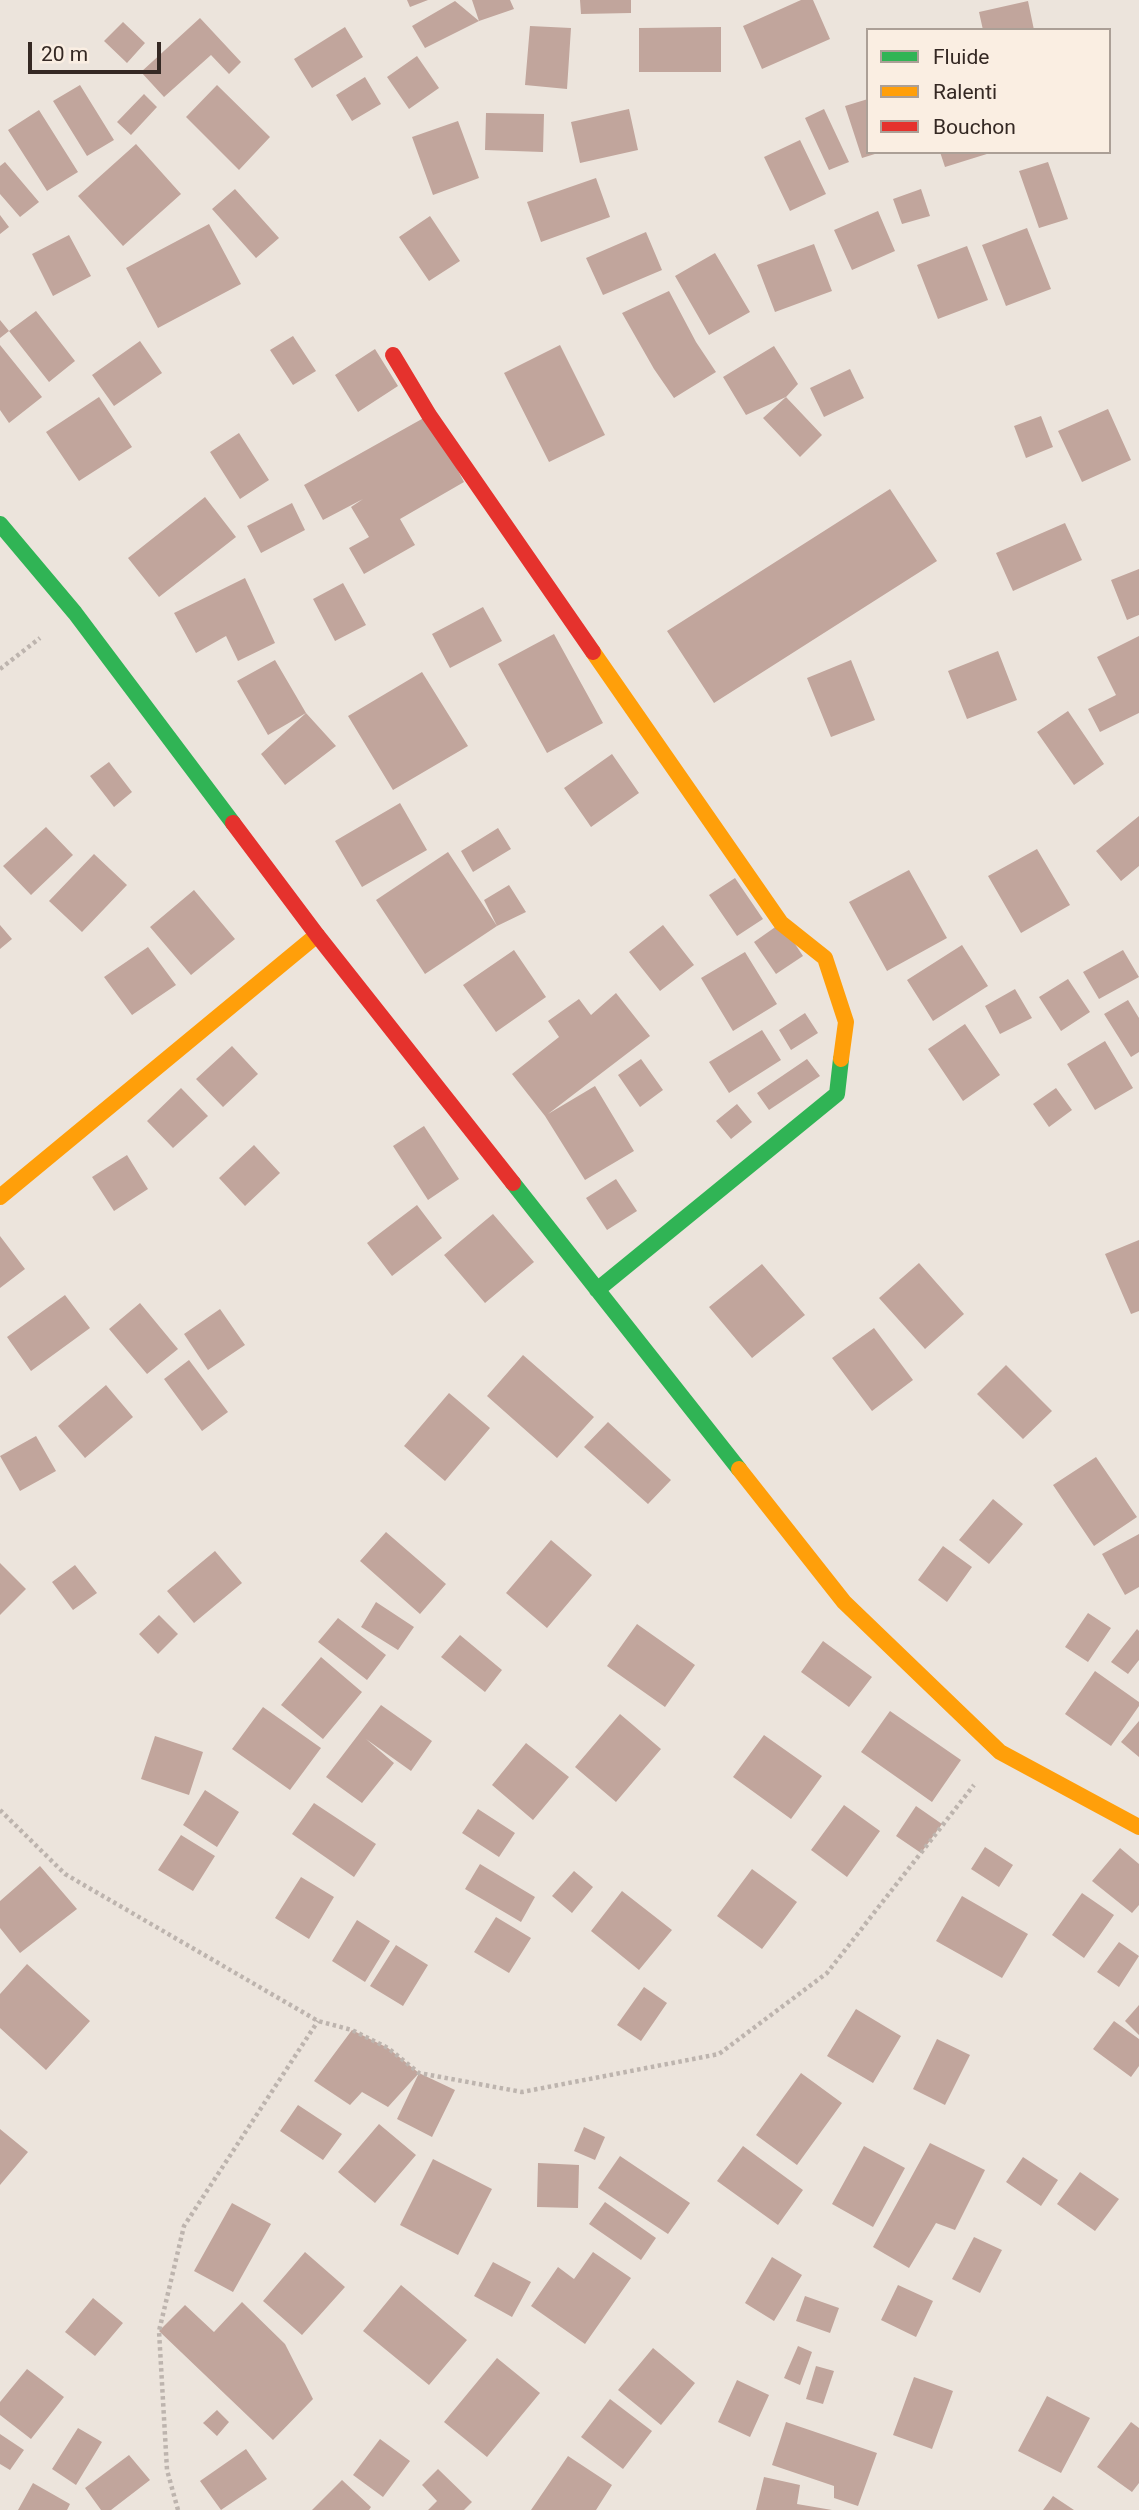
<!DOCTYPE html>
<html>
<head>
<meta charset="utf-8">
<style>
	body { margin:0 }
	#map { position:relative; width:1139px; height:2510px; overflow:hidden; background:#ece4dc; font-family:Roboto,sans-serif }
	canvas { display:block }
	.legend { position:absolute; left:866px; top:28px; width:245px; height:126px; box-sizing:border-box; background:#faeee2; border:2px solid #ab9f96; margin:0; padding:9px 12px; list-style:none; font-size:21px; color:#352924 }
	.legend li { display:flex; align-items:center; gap:14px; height:35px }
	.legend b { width:35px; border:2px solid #ab9f96 }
	.scale { position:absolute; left:28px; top:42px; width:133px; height:32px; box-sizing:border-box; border:4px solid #352924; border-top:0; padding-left:9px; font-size:21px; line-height:24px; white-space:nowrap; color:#352924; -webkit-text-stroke:5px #faeee2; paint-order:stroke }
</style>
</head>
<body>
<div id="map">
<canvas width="1139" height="2510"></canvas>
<ul class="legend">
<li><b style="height:9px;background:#30b455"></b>Fluide</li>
<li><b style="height:9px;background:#ff9f0a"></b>Ralenti</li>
<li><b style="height:9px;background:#e5322d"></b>Bouchon</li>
</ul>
<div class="scale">20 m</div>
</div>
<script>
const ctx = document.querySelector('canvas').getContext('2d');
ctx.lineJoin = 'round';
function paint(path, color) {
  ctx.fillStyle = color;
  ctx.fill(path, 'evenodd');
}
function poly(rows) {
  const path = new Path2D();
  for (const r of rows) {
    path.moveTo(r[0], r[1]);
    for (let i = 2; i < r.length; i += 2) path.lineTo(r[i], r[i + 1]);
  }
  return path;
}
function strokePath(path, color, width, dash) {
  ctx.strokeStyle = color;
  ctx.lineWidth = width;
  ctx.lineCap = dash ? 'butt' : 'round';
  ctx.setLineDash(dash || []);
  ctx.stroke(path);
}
const building = poly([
	[407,0,428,0,410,7],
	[472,0,510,0,514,9,479,21,425,48,412,26,455,1,479,21],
	[580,0,631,0,631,13,581,14],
	[801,0,813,0,830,39,762,69,743,26],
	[1028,1,1034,30,983,30,979,12],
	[200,18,241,62,229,74,211,55,164,97,141,72],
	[123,22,145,43,127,63,104,41],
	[530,26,571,28,567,89,525,85],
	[345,27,363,57,312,88,294,59],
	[721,27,721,72,639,72,639,28],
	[417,56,439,88,409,109,387,77],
	[365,77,381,104,352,121,336,95],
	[80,85,114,140,87,156,53,101],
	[217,85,270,137,239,170,186,117],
	[144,94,157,107,131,135,117,122],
	[868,99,868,152,878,153,862,158,845,106],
	[629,109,638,150,580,163,571,122],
	[824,109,849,162,829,170,805,118],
	[39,110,78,172,47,191,8,130],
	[486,113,544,114,543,152,485,150],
	[458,121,479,178,433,195,412,137],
	[800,140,826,194,790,211,764,157],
	[136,144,181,194,123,246,78,196],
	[940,152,990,152,990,153,945,167],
	[5,162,39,202,20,217,0,194,0,166],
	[1048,162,1068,219,1039,228,1019,171],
	[596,178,610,217,541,242,527,202],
	[235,189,279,238,256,258,212,209],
	[921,189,930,216,902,224,893,199],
	[878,211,895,251,852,270,834,230],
	[0,215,9,227,0,234],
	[430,216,460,261,429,281,399,237],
	[209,224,241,284,158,328,126,268],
	[1027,228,1051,289,1006,306,982,245],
	[646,232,662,270,603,295,586,258],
	[69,235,91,276,53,296,32,254],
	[814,244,832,291,775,312,757,265],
	[967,246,988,300,938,319,917,265],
	[715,253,750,312,709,335,675,276],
	[669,291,696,342,716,372,674,398,654,369,622,313],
	[36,311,75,361,49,382,9,331,0,338,0,320,9,331],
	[293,336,316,371,293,385,270,350],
	[140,341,162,373,114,406,92,375],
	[0,345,42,397,9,423,0,410],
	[560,345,605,435,549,462,504,373],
	[774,346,798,384,786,397,746,415,723,377],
	[375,349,398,386,358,412,335,375],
	[850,369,864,398,824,417,810,388],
	[99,397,132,447,79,481,46,432],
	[786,397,822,435,800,457,763,418],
	[1108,409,1131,460,1082,482,1058,431],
	[429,415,464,482,400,519,415,545,364,574,349,548,369,537,351,507,363,499,323,520,304,485],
	[1041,416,1053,447,1026,458,1014,426],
	[239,433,269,480,240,499,210,452],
	[890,489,937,561,714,703,667,631],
	[205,497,236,537,159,597,128,558],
	[292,503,305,530,261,553,247,526],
	[1065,523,1082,560,1013,591,996,553],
	[1139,569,1139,615,1127,620,1111,580],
	[245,578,275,643,238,661,226,636,196,653,174,613],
	[343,583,366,625,335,641,313,599],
	[483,607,502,641,450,668,432,634],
	[554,634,603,723,547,753,498,664],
	[1139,636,1139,713,1100,732,1088,709,1116,695,1097,657],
	[998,651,1017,700,967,719,948,671],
	[275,660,306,713,268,735,237,681],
	[851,660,875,720,831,737,807,678],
	[422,672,468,746,393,790,348,716],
	[1068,711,1104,764,1074,785,1037,732],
	[306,713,336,746,285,785,261,754],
	[612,754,639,793,591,827,564,788],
	[109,762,132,792,114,807,90,776],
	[400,803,427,850,362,887,335,841],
	[1139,816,1139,866,1121,881,1096,851],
	[46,827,73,855,31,895,3,866],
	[498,828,511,849,473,872,461,851],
	[1037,849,1070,905,1021,933,988,876],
	[448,852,497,926,425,974,376,900],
	[94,854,127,885,82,932,49,901],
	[909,870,947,938,887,971,849,902],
	[735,878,763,919,737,936,709,895],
	[509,885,526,912,497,926,484,900],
	[194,890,235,939,191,975,150,927],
	[781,923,803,956,776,974,754,942],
	[0,925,12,939,0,949],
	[663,925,694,965,660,991,629,952],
	[962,945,988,986,933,1021,907,980],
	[148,947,176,985,132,1015,104,977],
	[514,950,546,997,496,1032,463,985],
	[1123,950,1139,977,1099,999,1083,972],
	[745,952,777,1004,733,1031,701,978],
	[1068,979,1090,1012,1061,1031,1039,997],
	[1015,989,1032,1018,1000,1034,985,1006],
	[616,993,650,1036,548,1114,595,1086,634,1151,585,1180,545,1116,512,1074,559,1037,548,1021,579,999,591,1015],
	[1128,1000,1139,1018,1139,1052,1131,1057,1104,1014],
	[805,1013,818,1033,791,1050,779,1030],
	[965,1024,1000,1075,963,1101,928,1049],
	[762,1030,781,1060,729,1093,709,1062],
	[1105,1041,1133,1088,1095,1110,1067,1064],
	[232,1046,258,1074,223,1107,196,1079],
	[641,1059,663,1090,640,1107,618,1075],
	[807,1059,820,1076,769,1110,757,1093],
	[181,1088,208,1116,173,1148,147,1121],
	[1056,1088,1072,1110,1049,1127,1033,1104],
	[737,1104,752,1122,731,1139,716,1121],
	[424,1126,459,1179,428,1200,393,1146],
	[254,1145,280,1173,245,1206,219,1178],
	[127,1155,148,1189,114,1211,92,1177],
	[616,1179,637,1211,607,1230,586,1198],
	[417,1205,442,1238,392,1276,367,1243],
	[493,1214,534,1262,485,1303,444,1255],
	[0,1236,25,1269,0,1288],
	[1139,1240,1139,1311,1131,1314,1105,1254],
	[919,1263,964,1314,925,1349,879,1298],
	[762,1264,805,1315,752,1358,709,1307],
	[65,1295,90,1328,31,1371,7,1337],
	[140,1303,178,1349,147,1374,109,1329],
	[220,1309,245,1345,208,1370,184,1334],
	[874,1328,913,1380,872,1411,832,1358],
	[523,1355,594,1417,557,1458,487,1396],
	[189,1360,228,1412,202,1431,164,1379],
	[1006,1365,1052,1411,1023,1439,977,1394],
	[106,1385,133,1417,85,1458,58,1426],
	[449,1393,490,1428,445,1481,404,1446],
	[608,1422,671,1480,648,1504,584,1447],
	[36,1436,56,1471,20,1491,0,1456],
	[1096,1457,1137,1517,1094,1546,1053,1485],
	[993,1499,1023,1524,989,1564,959,1540],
	[386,1532,446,1584,420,1614,360,1561],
	[1139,1534,1139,1587,1125,1595,1102,1554],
	[551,1540,592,1575,547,1628,506,1593],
	[943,1546,972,1567,947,1602,918,1580],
	[215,1551,242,1583,194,1623,167,1591],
	[0,1563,26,1589,0,1615],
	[75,1565,97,1593,73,1610,52,1582],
	[376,1602,414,1627,398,1650,361,1627],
	[1088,1613,1111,1628,1088,1662,1065,1647],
	[159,1615,178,1634,158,1654,139,1634],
	[338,1618,386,1655,367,1680,318,1642],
	[637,1624,695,1665,665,1707,607,1666],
	[1137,1629,1139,1631,1139,1660,1128,1674,1111,1662],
	[460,1635,502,1670,485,1692,441,1657],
	[823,1641,872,1677,849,1707,801,1672],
	[321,1657,362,1692,323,1739,281,1705],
	[1095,1671,1139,1702,1139,1706,1111,1746,1065,1714],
	[381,1705,432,1741,411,1771,366,1739,394,1763,362,1803,326,1777],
	[263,1707,321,1748,290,1790,232,1749],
	[890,1711,961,1760,932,1802,861,1752],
	[620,1714,661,1749,616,1802,575,1767],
	[1139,1721,1139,1757,1121,1742],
	[764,1735,822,1776,791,1819,733,1777],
	[155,1736,203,1752,189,1795,141,1779],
	[526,1743,569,1777,533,1820,492,1785],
	[205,1790,239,1812,217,1847,183,1825],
	[314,1803,376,1844,354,1877,292,1834],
	[844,1805,880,1831,847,1877,811,1850],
	[916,1806,942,1824,921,1853,896,1836],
	[478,1809,515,1833,499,1857,462,1833],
	[181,1835,215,1856,193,1891,158,1870],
	[985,1847,1013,1865,999,1887,971,1869],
	[1120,1848,1139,1864,1139,1905,1132,1913,1092,1881],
	[480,1864,535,1897,521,1922,465,1889],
	[40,1866,77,1909,20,1953,0,1928,0,1901],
	[752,1869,797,1902,762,1949,717,1916],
	[574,1871,593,1887,572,1913,552,1896],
	[301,1877,334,1897,309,1939,275,1918],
	[622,1891,672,1930,639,1970,591,1931],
	[1082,1893,1114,1915,1084,1958,1052,1935],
	[962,1896,1028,1934,1002,1978,936,1941],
	[496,1917,531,1938,509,1973,474,1952],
	[357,1920,390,1941,365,1982,332,1961],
	[1119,1942,1139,1956,1119,1987,1097,1972],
	[396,1945,428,1965,403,2006,370,1986],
	[27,1964,90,2021,46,2070,0,2028,0,1994],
	[644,1987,667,2003,641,2041,617,2025],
	[1139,2005,1139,2035,1125,2021],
	[856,2009,901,2036,873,2083,827,2056],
	[1114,2021,1139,2039,1139,2066,1131,2077,1093,2049],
	[352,2030,388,2048,419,2073,388,2107,362,2092,350,2105,314,2081],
	[937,2039,970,2055,945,2105,913,2089],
	[419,2073,455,2090,432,2137,397,2119],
	[801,2073,842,2103,797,2165,756,2135],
	[298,2105,342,2134,323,2160,280,2131],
	[379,2124,416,2155,375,2203,338,2172],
	[584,2127,605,2137,595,2160,574,2151],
	[0,2129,28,2152,0,2185],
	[930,2143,985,2170,955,2230,936,2223,909,2268,873,2247],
	[743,2146,803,2190,778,2225,717,2181],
	[864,2146,905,2168,873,2227,832,2204],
	[620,2156,690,2203,668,2234,598,2188],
	[1023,2157,1058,2180,1041,2206,1006,2182],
	[433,2159,492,2189,458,2255,400,2225],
	[538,2163,579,2165,578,2208,537,2207],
	[1080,2172,1119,2199,1095,2231,1057,2204],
	[605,2202,656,2238,641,2260,589,2224],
	[232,2203,271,2224,233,2292,194,2271],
	[974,2237,1002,2250,980,2293,952,2279],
	[305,2252,345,2287,302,2335,263,2301],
	[593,2252,631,2278,585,2344,531,2306,558,2267,574,2279],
	[772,2257,802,2275,774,2321,745,2303],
	[493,2262,531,2282,512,2317,474,2296],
	[401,2285,467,2340,429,2385,363,2331],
	[898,2285,933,2301,916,2337,881,2320],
	[805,2296,839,2308,830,2333,796,2321],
	[93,2298,123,2323,95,2356,65,2332],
	[242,2302,285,2344,313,2399,273,2440,159,2331,185,2305,214,2332],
	[798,2346,812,2352,800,2385,784,2378],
	[653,2348,695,2383,661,2425,618,2390],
	[497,2358,540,2393,487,2457,444,2422],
	[816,2366,834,2371,823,2404,806,2399],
	[27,2369,64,2397,31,2439,0,2415,0,2402],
	[914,2377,953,2391,932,2449,893,2435],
	[737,2380,769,2395,750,2437,718,2422],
	[1047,2396,1090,2418,1061,2473,1018,2451],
	[610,2399,652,2431,623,2469,581,2437],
	[217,2410,229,2422,217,2436,203,2423],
	[786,2422,877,2453,858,2506,834,2498,834,2486,772,2465],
	[1131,2422,1139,2428,1139,2483,1132,2492,1097,2467],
	[78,2428,102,2442,76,2485,52,2469],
	[0,2434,24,2450,10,2470,0,2464],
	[380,2439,410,2461,383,2497,353,2475],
	[246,2449,267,2479,221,2510,200,2481],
	[129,2455,150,2480,111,2510,101,2510,85,2488],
	[568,2456,612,2485,596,2510,531,2510],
	[438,2469,472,2502,464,2510,428,2510,437,2501,422,2485],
	[764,2477,800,2485,797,2504,832,2510,756,2510],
	[342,2480,371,2507,369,2510,312,2510],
	[33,2483,70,2504,67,2510,18,2510],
	[1053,2496,1074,2510,1043,2510]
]);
const path = poly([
	[0,669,40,638],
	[0,1810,65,1874,318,2021,352,2030,388,2048,419,2073,522,2092,719,2054,827,1973,974,1785],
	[178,2510,167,2470,159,2331,184,2226,318,2021]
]);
const fast = poly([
	[0,524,75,613,233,823],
	[513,1183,739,1469],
	[597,1290,837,1094,841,1059]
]);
const slow = poly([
	[593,652,781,923,825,958,846,1022,841,1059],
	[0,1197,317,935],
	[739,1469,844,1602,1000,1752,1139,1827]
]);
const jam = poly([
	[393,355,429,415,593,652],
	[233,823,317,935,513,1183]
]);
paint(building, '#c1a59c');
strokePath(path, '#bdb4ae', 4.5, [3.5, 3.5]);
strokePath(fast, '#30b455', 16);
strokePath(slow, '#ff9f0a', 16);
strokePath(jam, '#e5322d', 16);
</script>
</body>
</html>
